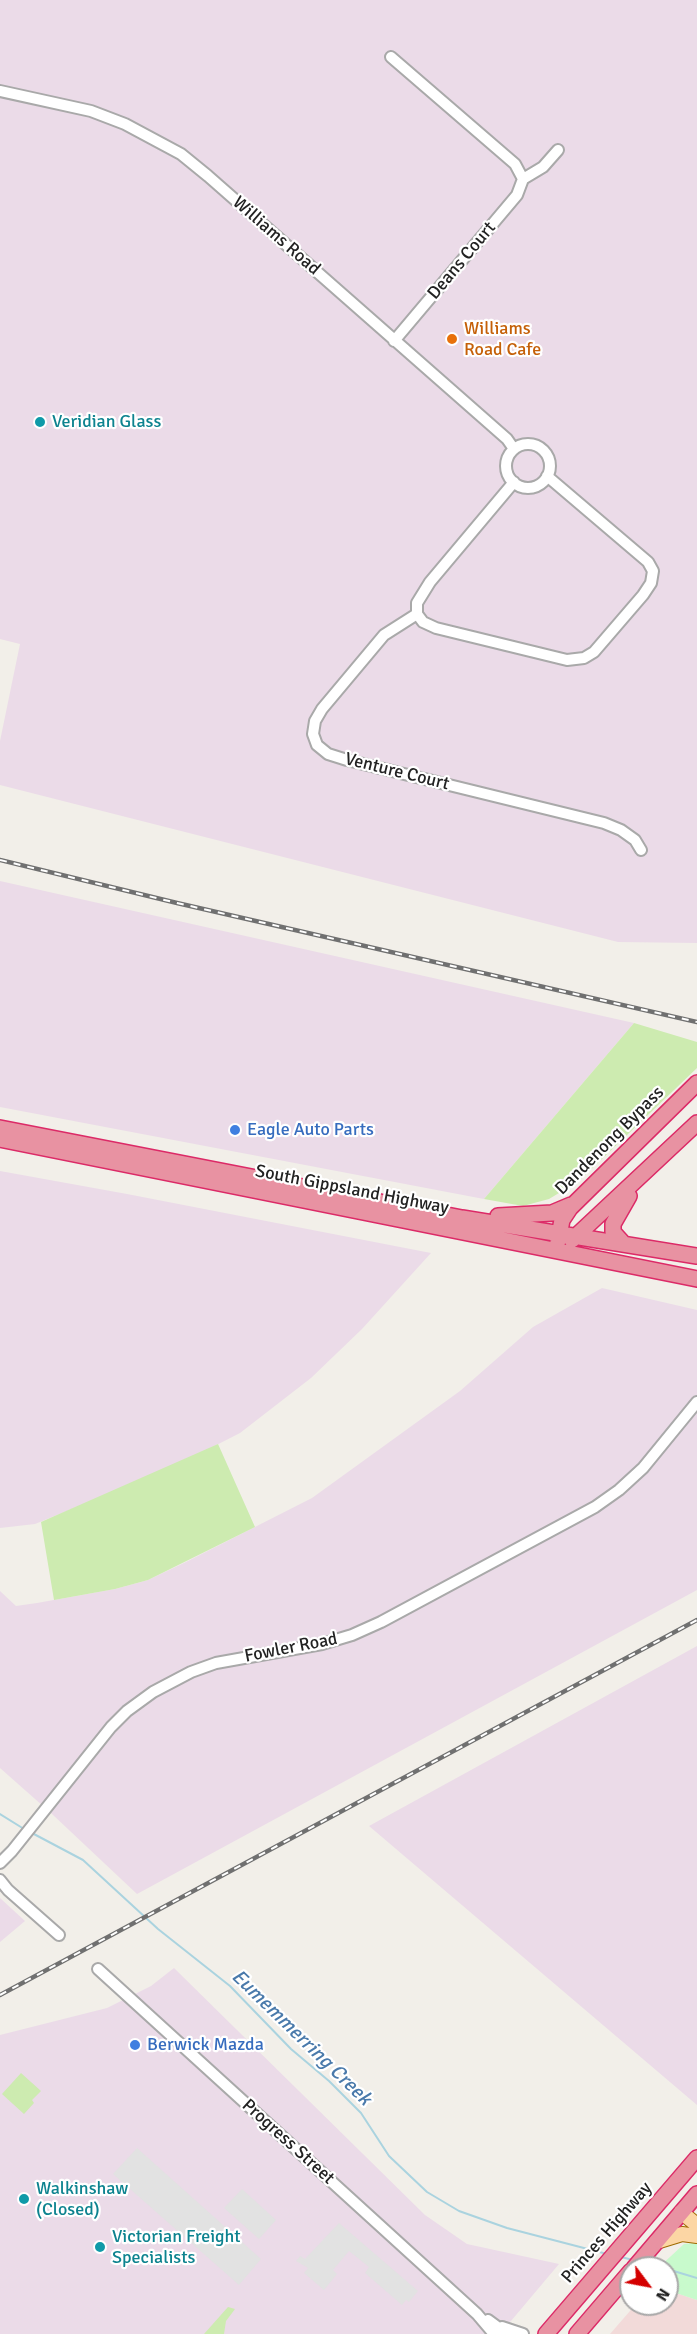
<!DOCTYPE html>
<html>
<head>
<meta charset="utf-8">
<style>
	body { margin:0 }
	#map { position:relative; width:697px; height:2334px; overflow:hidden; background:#f2efe9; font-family:Signika,sans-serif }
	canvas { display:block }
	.north { position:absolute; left:619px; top:2256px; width:60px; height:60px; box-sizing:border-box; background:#fff; border:2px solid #a7a7a7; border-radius:50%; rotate:122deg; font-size:16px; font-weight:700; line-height:24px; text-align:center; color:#222 }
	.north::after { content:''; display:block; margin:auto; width:21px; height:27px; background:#d40000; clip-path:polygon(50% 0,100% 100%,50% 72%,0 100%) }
</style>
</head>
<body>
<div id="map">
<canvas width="697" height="2334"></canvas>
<div class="north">N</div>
</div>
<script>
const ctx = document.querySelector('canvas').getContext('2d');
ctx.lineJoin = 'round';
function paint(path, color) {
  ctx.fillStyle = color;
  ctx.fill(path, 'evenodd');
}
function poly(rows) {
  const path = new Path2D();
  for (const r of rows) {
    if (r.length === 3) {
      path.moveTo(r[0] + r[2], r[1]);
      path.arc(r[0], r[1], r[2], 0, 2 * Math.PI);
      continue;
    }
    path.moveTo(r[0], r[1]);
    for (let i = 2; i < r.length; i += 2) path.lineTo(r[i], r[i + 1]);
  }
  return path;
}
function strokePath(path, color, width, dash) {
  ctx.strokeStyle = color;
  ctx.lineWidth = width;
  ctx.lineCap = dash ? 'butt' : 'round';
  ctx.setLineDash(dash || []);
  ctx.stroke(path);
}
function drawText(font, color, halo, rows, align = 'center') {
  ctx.font = font + ' Signika,sans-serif';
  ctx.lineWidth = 4.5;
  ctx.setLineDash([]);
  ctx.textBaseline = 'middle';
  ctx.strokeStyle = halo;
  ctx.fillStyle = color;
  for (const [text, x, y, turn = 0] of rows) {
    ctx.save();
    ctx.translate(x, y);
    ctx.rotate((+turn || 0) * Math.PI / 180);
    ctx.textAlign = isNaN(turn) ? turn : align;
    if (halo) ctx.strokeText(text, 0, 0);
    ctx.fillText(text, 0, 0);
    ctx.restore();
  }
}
const commercial = poly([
	[667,2290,697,2300,697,2334,610,2334,636,2304,667,2304]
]);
const industrial = poly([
	[0,0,697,0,697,943,618,942,0,785,0,741,20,644,0,639],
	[0,881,634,1023,484,1199,0,1107],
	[0,1171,127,1194,431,1253,362,1329,311,1378,240,1433,193,1457,67,1511,35,1524,0,1528],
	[602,1288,697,1310,697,1590,137,1894,52,1814,0,1768,0,1591,16,1606,37,1603,115,1589,148,1580,186,1562,312,1498,460,1391,533,1327],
	[697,1646,697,2105,369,1826],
	[0,1898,25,1921,0,1942],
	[174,1968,425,2215,467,2244,559,2264,511,2321,494,2334,0,2334,0,2035,107,2008,151,1986]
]);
const grass = poly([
	[634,1023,697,1042,697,1068,579,1181,549,1199,523,1206,484,1199],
	[218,1444,255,1527,148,1580,115,1589,54,1600,41,1522],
	[21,2073,41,2091,32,2100,34,2103,24,2114,2,2094],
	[228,2307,235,2309,226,2321,224,2334,204,2334]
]);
const park = poly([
	[694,2243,697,2244,697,2300,667,2290,667,2268,658,2268,684,2244]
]);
const parking = poly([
	[137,2148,261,2259,239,2285,113,2174],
	[242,2189,276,2220,259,2239,224,2208],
	[339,2223,418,2291,409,2302,406,2300,402,2305,365,2273,369,2267,349,2251,333,2270,337,2274,324,2290,304,2273,308,2268,296,2261,300,2256,305,2259]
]);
const stream = poly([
	[0,1814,24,1829],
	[32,1833,83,1860,158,1929,230,1986,291,2049,329,2081,361,2113,389,2156,427,2192,459,2211,507,2228,607,2254],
	[621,2257,633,2260],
	[644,2263,662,2268],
	[667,2269,697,2278]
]);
const minor = poly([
	[391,57,515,164,523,179,517,195,394,341],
	[0,91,91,111,125,124,181,154,208,176,507,439,514,449],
	[523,179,543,167,558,150],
	[528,466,22],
	[514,482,430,582,417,603,417,614,423,622,436,628,567,660,584,658,594,652,643,595,651,583,653,571,648,562,547,476],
	[417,614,384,635,322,709,315,721,313,734,317,745,328,754,347,760,604,823,621,830,635,840,641,850],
	[0,1863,12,1851,111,1727,127,1711,153,1692,191,1672,216,1663,322,1644,352,1635,381,1622,595,1507,619,1490,643,1468,697,1402],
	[0,1880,8,1890,59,1935],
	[98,1969,477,2314,494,2334],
	[488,2320,507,2334],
	[502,2327,523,2334]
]);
const major = poly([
	[681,2212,697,2225],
	[656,2242,682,2234,697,2236]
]);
const highway = poly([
	[0,1128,462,1218,697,1256],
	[0,1139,697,1279],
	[498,1216,552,1213,571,1205],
	[572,1240,697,1123],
	[558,1241,562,1220,570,1208,697,1083],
	[622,1242,613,1232,613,1224,629,1196],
	[634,2268,697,2194],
	[546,2334,697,2158],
	[577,2334,631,2271]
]);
const rail = poly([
	[0,860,177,903,697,1022],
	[0,1995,697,1620]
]);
const markers = [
	[452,339,6,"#e8710a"],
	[40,422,6,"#0f9aa8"],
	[235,1130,6,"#3f7fe0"],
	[135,2045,6,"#3f7fe0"],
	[24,2199,6,"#0f9aa8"],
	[100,2247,6,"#0f9aa8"]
];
const streetNames = [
	["Williams Road",276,236,41],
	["Deans Court",462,261,-50],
	["Venture Court",397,772,14],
	["Dandenong Bypass",610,1141,-45],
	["South Gippsland Highway",352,1190,11],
	["Fowler Road",291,1648,-11],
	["Progress Street",288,2142,42],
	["Princes Highway",607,2233,-49]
];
const foodNames = [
	["Williams",464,329],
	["Road Cafe",464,350]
];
const cultureNames = [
	["Veridian Glass",52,422],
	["Walkinshaw",36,2189],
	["(Closed)",36,2210],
	["Victorian Freight",112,2237],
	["Specialists",112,2258]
];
const shopNames = [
	["Eagle Auto Parts",247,1130],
	["Berwick Mazda",147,2045]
];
const waterNames = [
	["Eumemmerring Creek",301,2038,44]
];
paint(commercial, '#f2dad9');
paint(industrial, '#ebdbe8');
paint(grass, '#cdebb0');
paint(park, '#c8facc');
paint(parking, '#e2e2e2');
strokePath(stream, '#aad3df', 2);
strokePath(minor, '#a9a9a9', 14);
strokePath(major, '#a06b00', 16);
strokePath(highway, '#dc2a67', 18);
strokePath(minor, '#fff', 10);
strokePath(major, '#fcd6a4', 14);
strokePath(highway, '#e892a2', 15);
strokePath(rail, '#707070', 4.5);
strokePath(rail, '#fff', 2, [7]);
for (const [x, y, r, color] of markers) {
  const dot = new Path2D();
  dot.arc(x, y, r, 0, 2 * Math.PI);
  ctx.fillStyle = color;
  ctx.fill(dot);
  strokePath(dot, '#fff', 2);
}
drawText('18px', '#222', '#fff', streetNames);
drawText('18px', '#c56008', '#fff', foodNames, 'left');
drawText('18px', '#0d838f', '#fff', cultureNames, 'left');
drawText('18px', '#366cbe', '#fff', shopNames, 'left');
drawText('italic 20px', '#4a7aab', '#fff', waterNames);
</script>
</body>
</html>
